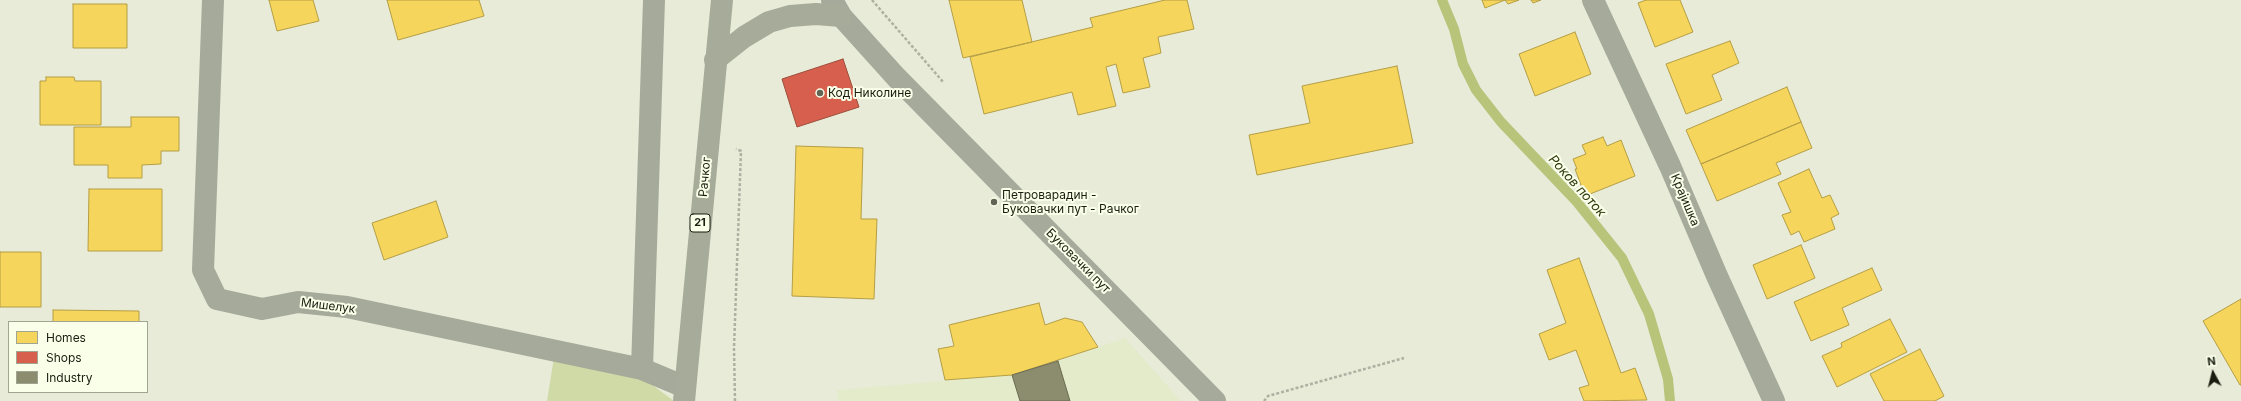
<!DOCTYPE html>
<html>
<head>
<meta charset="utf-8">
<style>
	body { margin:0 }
	#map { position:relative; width:2241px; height:401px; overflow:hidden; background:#e7ebd8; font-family:Inter,sans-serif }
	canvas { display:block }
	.legend { position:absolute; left:8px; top:321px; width:140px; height:72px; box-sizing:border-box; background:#f9ffe9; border:1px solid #a0a592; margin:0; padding:5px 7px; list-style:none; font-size:12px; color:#1a1d10 }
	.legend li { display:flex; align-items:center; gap:8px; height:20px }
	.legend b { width:20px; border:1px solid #a0a592 }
	.north { position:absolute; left:2193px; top:353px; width:40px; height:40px; -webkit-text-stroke:3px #f9ffe9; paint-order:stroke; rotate:353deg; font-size:11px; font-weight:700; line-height:16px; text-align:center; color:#1a1d10 }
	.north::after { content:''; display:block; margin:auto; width:14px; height:18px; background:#1a1d10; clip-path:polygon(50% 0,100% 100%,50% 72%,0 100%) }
</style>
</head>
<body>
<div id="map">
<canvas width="2241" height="401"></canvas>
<ul class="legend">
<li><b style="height:11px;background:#f6d55c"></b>Homes</li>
<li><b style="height:11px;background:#d6604d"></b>Shops</li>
<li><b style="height:11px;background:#8c8c6e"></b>Industry</li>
</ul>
<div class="north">N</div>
</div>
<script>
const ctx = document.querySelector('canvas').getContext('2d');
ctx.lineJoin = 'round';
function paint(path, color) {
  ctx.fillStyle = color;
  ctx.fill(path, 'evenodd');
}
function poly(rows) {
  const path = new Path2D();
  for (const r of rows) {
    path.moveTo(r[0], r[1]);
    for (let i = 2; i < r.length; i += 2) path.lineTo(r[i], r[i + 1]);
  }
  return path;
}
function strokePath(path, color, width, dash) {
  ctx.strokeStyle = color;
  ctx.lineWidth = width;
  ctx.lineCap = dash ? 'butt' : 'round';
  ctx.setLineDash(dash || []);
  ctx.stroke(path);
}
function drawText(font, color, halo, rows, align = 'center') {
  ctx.font = font + ' Inter,sans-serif';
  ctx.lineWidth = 4;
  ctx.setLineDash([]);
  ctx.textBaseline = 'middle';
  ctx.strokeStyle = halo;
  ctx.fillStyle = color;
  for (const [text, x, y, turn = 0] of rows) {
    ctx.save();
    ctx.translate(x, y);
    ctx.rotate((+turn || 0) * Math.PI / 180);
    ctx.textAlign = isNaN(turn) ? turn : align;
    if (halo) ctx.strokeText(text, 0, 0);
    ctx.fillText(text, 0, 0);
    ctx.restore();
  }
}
const built = poly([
	[1125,338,1181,401,1070,401,1058,361],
	[1012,375,1020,401,838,401,837,390]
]);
const green = poly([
	[554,357,647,381,674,401,547,401]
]);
const homes = poly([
	[269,0,313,0,319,21,277,31,269,0],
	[387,0,479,0,484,16,398,40,387,0],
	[949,0,1022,0,1032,42,963,58,949,0],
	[1165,0,1187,0,1194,29,1158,37,1161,53,1143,58,1150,87,1123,93,1116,64,1106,67,1116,106,1078,115,1072,92,984,114,970,57,1093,27,1090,18,1165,0],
	[1482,0,1505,0,1485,8,1482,0],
	[1505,0,1519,0,1508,4,1505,0],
	[1531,0,1541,0,1533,3,1531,0],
	[1646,0,1680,0,1693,32,1655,47,1638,3,1646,0],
	[73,4,127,4,127,48,73,48,73,4],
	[1575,32,1591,74,1535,96,1519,54,1575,32],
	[1730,41,1739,63,1712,75,1722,100,1686,114,1666,64,1730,41],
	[1397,66,1413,143,1257,175,1249,135,1310,123,1302,86,1397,66],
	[46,77,74,77,75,81,101,81,101,125,40,125,40,81,46,81,46,77],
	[1787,87,1801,122,1701,164,1686,130,1787,87],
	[131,117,179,117,179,151,161,151,161,164,142,165,142,178,108,178,108,165,74,165,74,127,131,127,131,117],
	[1801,122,1812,148,1776,163,1781,174,1717,201,1701,164,1801,122],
	[1603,137,1607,146,1621,140,1635,176,1585,196,1575,169,1577,169,1573,159,1586,154,1582,145,1603,137],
	[796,146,863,148,861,219,877,219,874,299,792,296,796,146],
	[1809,169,1822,198,1830,195,1839,214,1831,218,1835,229,1804,242,1799,231,1791,235,1782,215,1791,212,1778,183,1809,169],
	[89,189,162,189,162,251,88,251,89,189],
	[436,201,448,237,384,260,372,223,436,201],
	[1801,245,1815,278,1767,299,1753,265,1801,245],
	[0,252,41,252,41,307,0,307,0,252],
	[1579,258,1621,373,1635,368,1647,400,1584,401,1579,388,1589,385,1576,350,1549,360,1539,334,1566,323,1547,270,1579,258],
	[1872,268,1882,290,1842,308,1849,325,1811,341,1794,302,1872,268],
	[2241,299,2241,385,2240,385,2203,321,2241,299],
	[1039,303,1045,325,1065,318,1082,322,1098,347,1012,375,945,380,938,349,954,346,949,325,1039,303],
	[53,310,139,311,139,322,53,322,53,310],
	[1890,319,1907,352,1837,387,1822,356,1842,347,1841,343,1890,319],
	[1920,349,1944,396,1935,401,1884,401,1870,374,1920,349]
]);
const shops = poly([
	[843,59,859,107,797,127,782,79,843,59]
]);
const industry = poly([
	[1058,361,1070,401,1020,401,1012,375,1058,361]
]);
const stream = poly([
	[1442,0,1454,29,1463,64,1476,90,1501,122,1577,202,1622,258,1649,314,1668,379,1670,401]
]);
const path = poly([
	[872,0,944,83],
	[735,401,734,348,741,151,736,149],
	[1264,401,1268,396,1404,358]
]);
const minor = poly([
	[213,0,203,270,217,299,262,309,298,302,347,307,642,369,685,387],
	[1593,0,1670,166,1717,276,1774,401],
	[642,369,654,0]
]);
const tertiary = poly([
	[832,0,841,16,896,77,1215,401]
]);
const primary = poly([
	[715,60,744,37,769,22,790,16,816,14,841,16],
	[684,401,722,0]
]);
const markers = [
	[820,93,4,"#626556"],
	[994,202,4,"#626556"]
];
const shields = [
	[700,223,20]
];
const shieldNames = [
	["21",700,223]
];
const poiNames = [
	["Код Николине",828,93],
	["Петроварадин -",1002,195],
	["Буковачки пут - Рачког",1002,209]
];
const streetNames = [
	["Рачког",705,177,-85],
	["Крајишка",1685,200,67],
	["Буковачки пут",1078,261,45],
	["Мишелук",328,306,7]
];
const waterNames = [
	["Роков поток",1577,186,48]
];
paint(built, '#e4ebcb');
paint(green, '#d0daa6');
paint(homes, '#f6d55c');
strokePath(homes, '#b49e45', 1);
paint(shops, '#d6604d');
strokePath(shops, '#9e4c3b', 1);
paint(industry, '#8c8c6e');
strokePath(industry, '#6a6b52', 1);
strokePath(stream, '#b7c47a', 10);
strokePath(path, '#aeb0a2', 2.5, [3, 2]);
strokePath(minor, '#a6aa9a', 22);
strokePath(tertiary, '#a6aa9a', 22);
strokePath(primary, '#a7ab99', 22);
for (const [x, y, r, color] of markers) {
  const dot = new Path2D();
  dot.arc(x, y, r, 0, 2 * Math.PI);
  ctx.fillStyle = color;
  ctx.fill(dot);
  strokePath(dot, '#f9ffe9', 1.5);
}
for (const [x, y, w] of shields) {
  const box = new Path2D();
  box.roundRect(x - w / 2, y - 9, w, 18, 3);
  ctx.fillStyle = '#f9ffe9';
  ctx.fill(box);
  strokePath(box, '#1a1d10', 1);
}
drawText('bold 11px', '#1a1d10', null, shieldNames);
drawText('12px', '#1a1d10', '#f9ffe9', poiNames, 'left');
drawText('12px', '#1a1d10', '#f9ffe9', streetNames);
drawText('italic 13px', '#30380e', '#f9ffe9', waterNames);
</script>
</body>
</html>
